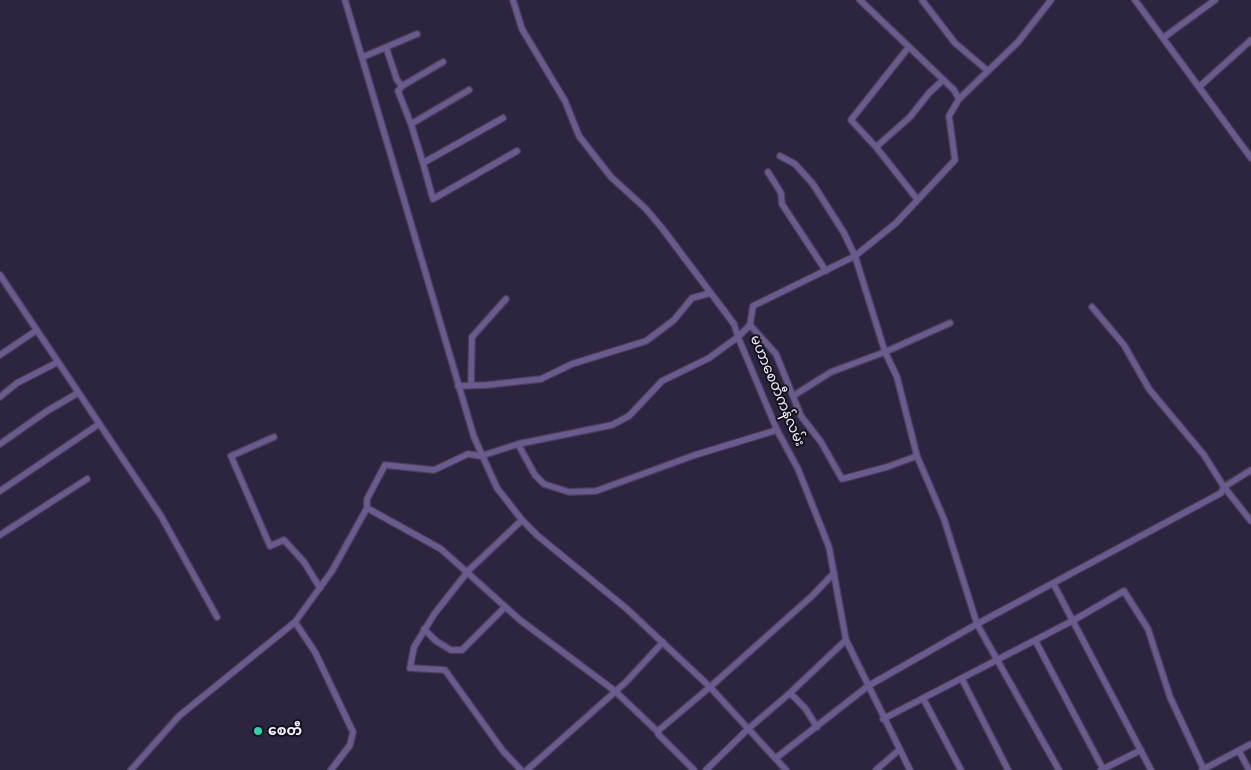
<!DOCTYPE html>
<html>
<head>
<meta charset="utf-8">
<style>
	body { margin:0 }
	canvas { display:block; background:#2d2540 }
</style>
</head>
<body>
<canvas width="1251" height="770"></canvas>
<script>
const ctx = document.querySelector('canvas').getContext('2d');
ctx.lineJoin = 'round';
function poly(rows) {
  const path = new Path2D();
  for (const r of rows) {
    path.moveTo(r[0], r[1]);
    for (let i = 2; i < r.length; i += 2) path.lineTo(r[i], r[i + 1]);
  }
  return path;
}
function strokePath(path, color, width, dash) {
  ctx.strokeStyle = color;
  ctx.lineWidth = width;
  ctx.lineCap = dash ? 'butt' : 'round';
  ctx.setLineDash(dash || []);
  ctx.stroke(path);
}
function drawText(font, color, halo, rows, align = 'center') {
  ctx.font = font + ' "Archivo Narrow","Noto Sans Myanmar",sans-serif';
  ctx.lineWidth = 4;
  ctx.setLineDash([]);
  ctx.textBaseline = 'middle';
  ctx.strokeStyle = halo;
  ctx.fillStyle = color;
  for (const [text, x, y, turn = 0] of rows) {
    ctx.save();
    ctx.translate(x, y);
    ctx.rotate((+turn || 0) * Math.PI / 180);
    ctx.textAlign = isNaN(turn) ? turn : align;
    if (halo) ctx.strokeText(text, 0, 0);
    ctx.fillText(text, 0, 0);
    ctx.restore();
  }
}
const minor = poly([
	[345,0,474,437,497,488,522,520,538,536,627,609,710,687,786,770],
	[860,0,954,90,959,99],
	[922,0,955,43,988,71],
	[1135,0,1251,158],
	[1163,38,1215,0],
	[386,47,397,80,402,86,443,62],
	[908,48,851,120,876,147,917,199],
	[363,57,417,34],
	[402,86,398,91,411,124,469,90],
	[1199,87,1251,40],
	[411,124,423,163,503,118],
	[876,147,910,117,929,93,943,80],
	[780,156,795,164,813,184,844,233,855,256,885,352,897,377,917,456,944,519,977,624,1059,770],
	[423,163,433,199,517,151],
	[768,172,781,193,782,204,826,271],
	[0,275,161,516,217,617],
	[1092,307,1124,345,1149,389,1204,455,1224,487,1251,521],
	[750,325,776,354,801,416,821,442,842,479,887,467,917,456],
	[0,355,37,330],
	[471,385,472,337,506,299],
	[458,386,487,385,541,379,572,364,646,341,674,320,692,298,711,293],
	[793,396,831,372,885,352,950,323],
	[0,397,17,383,58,362],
	[274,437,231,456,270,546,284,540,304,562,320,588],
	[0,444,47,411,78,393],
	[518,444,535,475,544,484,569,492,596,491,695,455,777,430],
	[0,491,99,424],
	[367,508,367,499,385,465,434,470,468,454,481,456,518,444,612,425,629,416,662,381,709,358,738,337,734,324,662,228,646,209,611,177,579,136,565,101,522,29,513,0],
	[0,535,87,479],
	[1053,583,1151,770],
	[295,622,315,652,353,732,350,745,331,770],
	[424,629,436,641,451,650,462,650,505,607],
	[1035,640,1103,769],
	[962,679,1008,770],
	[790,693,805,708,817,727],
	[924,700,961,770],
	[883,719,1074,620,1124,591,1148,629,1170,697,1204,770],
	[1239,751,1249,770],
	[776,758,868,686,977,624,1221,493,1224,487,1251,470],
	[131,770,179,716,295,622,332,571,367,508,441,549,520,620,615,691,658,732],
	[521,770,503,751,445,670,410,668,414,647,435,613,469,570,522,520],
	[527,770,626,682,663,642],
	[694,770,658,734,659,730,710,687,812,596,834,573],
	[706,770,748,729,790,693,846,640],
	[876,770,899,750],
	[910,770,846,640,829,547,798,469,777,430,738,337,750,325,753,306,855,256,896,223,955,160,949,116,959,99,1018,42,1051,0],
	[1101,770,1141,750],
	[1202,770,1251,744]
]);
const markers = [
	[258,731,5,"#28d5ad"]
];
const streetNames = [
	["မဟာစေတီကန်လမ်း",777,391,67]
];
const poiNames = [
	["စေတီ",268,731]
];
strokePath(minor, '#49415b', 8);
strokePath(minor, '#6a5b8e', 5.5);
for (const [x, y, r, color] of markers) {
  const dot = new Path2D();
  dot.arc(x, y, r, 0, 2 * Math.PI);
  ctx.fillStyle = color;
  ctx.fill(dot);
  strokePath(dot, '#14101c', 2);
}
drawText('14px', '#f3effe', '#14101c', streetNames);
drawText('bold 14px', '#f3effe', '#14101c', poiNames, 'left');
</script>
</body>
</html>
